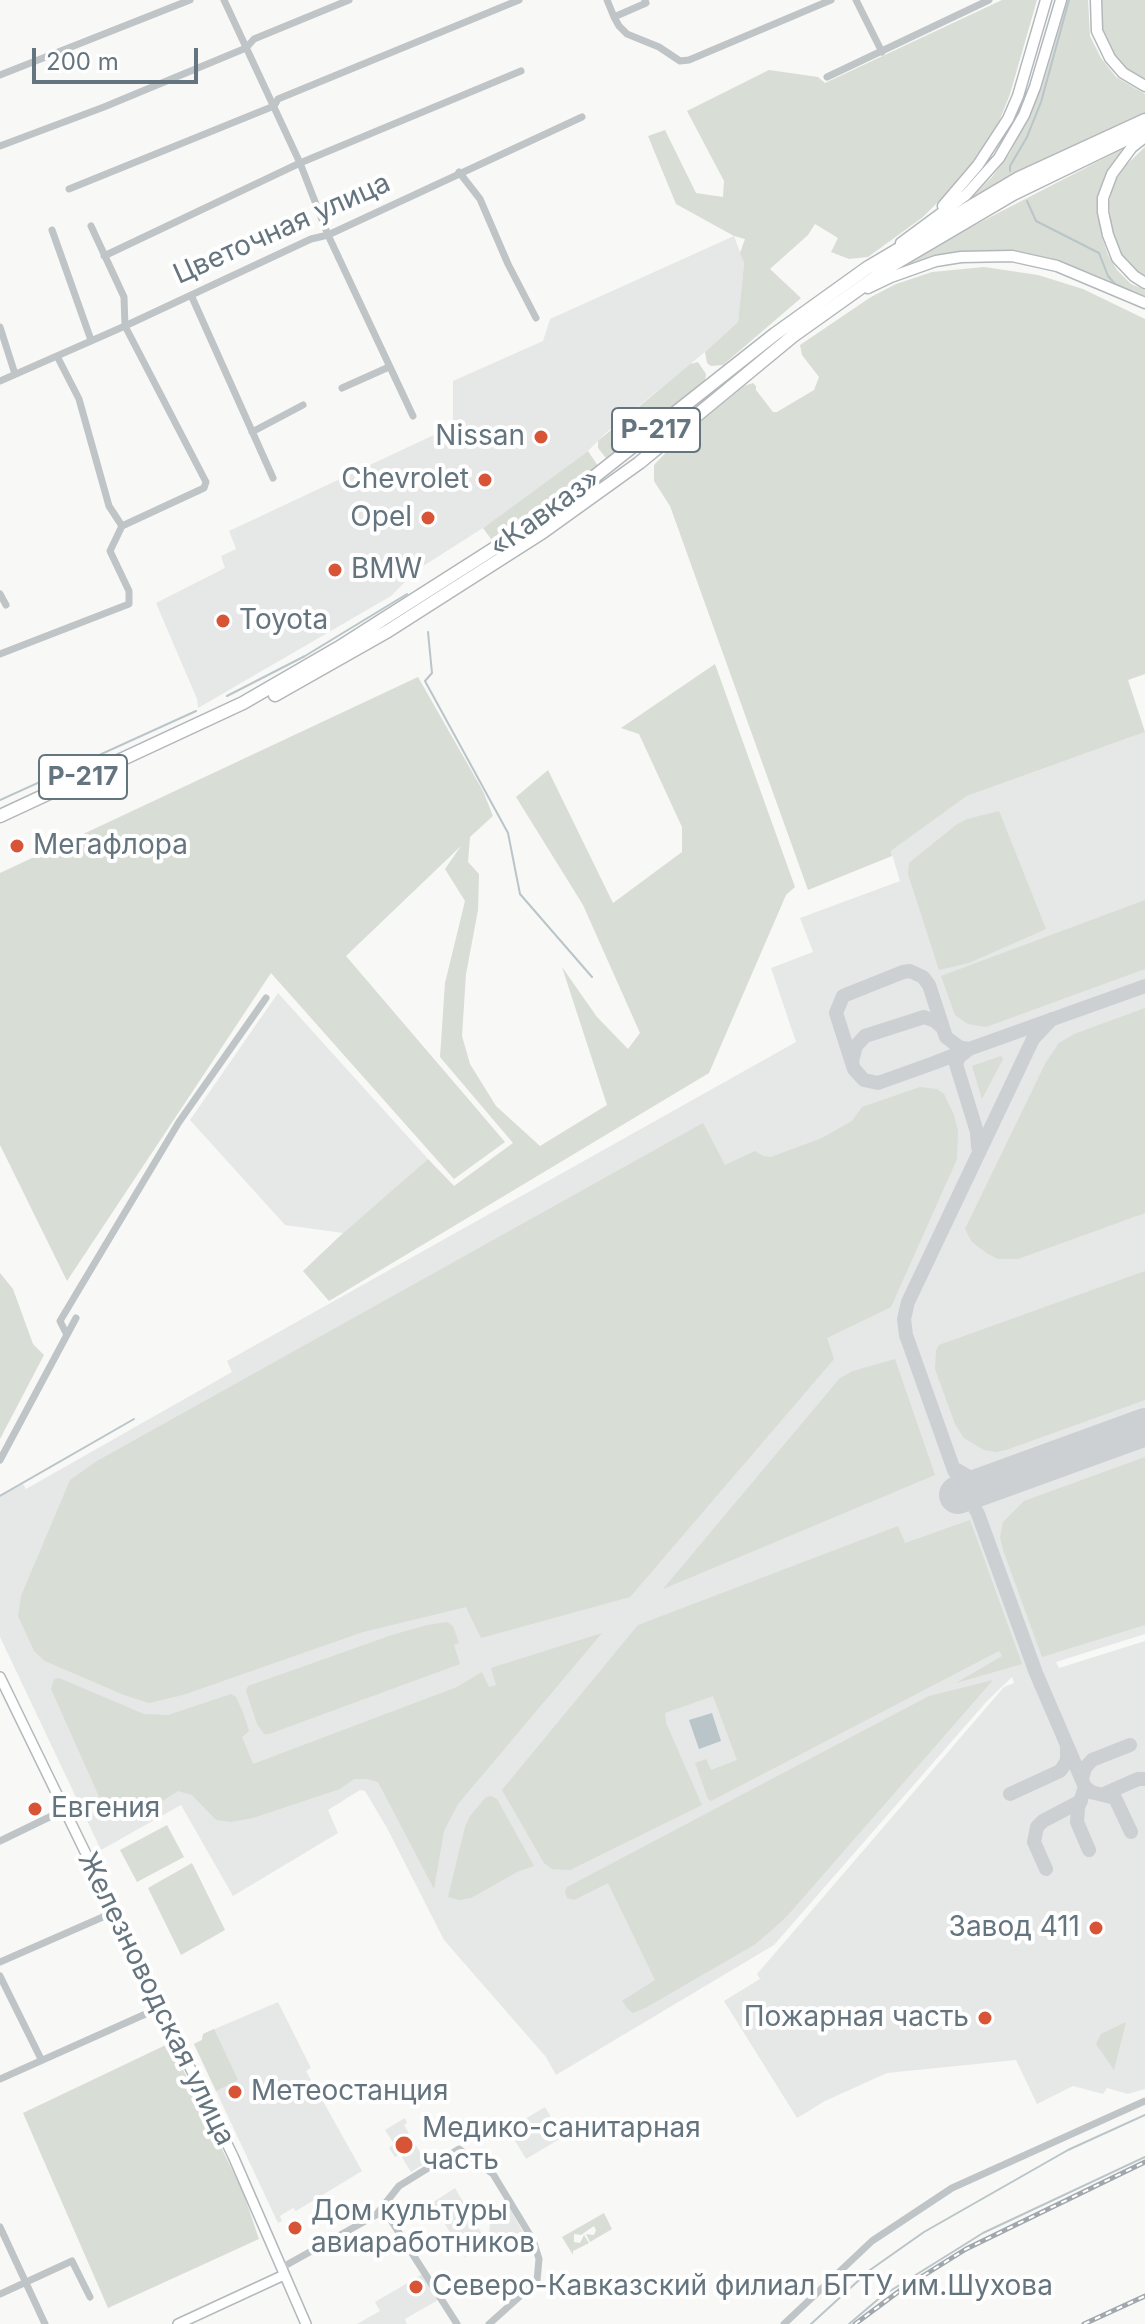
<!DOCTYPE html>
<html>
<head>
<meta charset="utf-8">
<style>
	body { margin:0 }
	#map { position:relative; width:1145px; height:2324px; overflow:hidden; background:#f8f8f6; font-family:Inter,sans-serif }
	canvas { display:block }
	.scale { position:absolute; left:32px; top:48px; width:166px; height:36px; box-sizing:border-box; border:4px solid #65757f; border-top:0; padding-left:10px; font-size:24px; line-height:28px; white-space:nowrap; color:#65757f; -webkit-text-stroke:6px #fff; paint-order:stroke }
</style>
</head>
<body>
<div id="map">
<canvas width="1145" height="2324"></canvas>
<div class="scale">200 m</div>
</div>
<script>
const ctx = document.querySelector('canvas').getContext('2d');
ctx.lineJoin = 'round';
function paint(path, color) {
  ctx.fillStyle = color;
  ctx.fill(path, 'evenodd');
}
function poly(rows) {
  const path = new Path2D();
  for (const r of rows) {
    path.moveTo(r[0], r[1]);
    for (let i = 2; i < r.length; i += 2) path.lineTo(r[i], r[i + 1]);
  }
  return path;
}
function strokePath(path, color, width, dash) {
  ctx.strokeStyle = color;
  ctx.lineWidth = width;
  ctx.lineCap = dash ? 'butt' : 'round';
  ctx.setLineDash(dash || []);
  ctx.stroke(path);
}
function drawText(font, color, halo, rows, align = 'center') {
  ctx.font = font + ' Inter,sans-serif';
  ctx.lineWidth = 8;
  ctx.setLineDash([]);
  ctx.textBaseline = 'middle';
  ctx.strokeStyle = halo;
  ctx.fillStyle = color;
  for (const [text, x, y, turn = 0] of rows) {
    ctx.save();
    ctx.translate(x, y);
    ctx.rotate((+turn || 0) * Math.PI / 180);
    ctx.textAlign = isNaN(turn) ? turn : align;
    if (halo) ctx.strokeText(text, 0, 0);
    ctx.fillText(text, 0, 0);
    ctx.restore();
  }
}
const built = poly([
	[734,236,744,263,738,322,705,352,607,432,588,451,483,528,417,570,391,596,198,708,197,699,156,603,225,568,221,556,236,549,229,531,453,426,453,381,543,341,550,319],
	[1145,732,1145,1634,1056,1662,1059,1668,1145,1641,1145,2089,1128,2094,1107,2088,1103,2094,1073,2086,1037,2104,1016,2060,887,2073,825,2101,797,2118,724,2001,760,1979,757,1974,1004,1687,1014,1683,1012,1677,987,1701,774,1945,556,2075,546,2057,444,1940,387,1828,365,1791,360,1790,328,1810,338,1833,233,1896,181,1805,101,1850,0,1637,0,1497,23,1484,26,1489,232,1372,227,1361,796,1042,771,968,813,952,800,918,900,881,891,851,967,796],
	[278,993,428,1159,343,1233,285,1225,190,1120],
	[278,2002,311,2068,306,2071,362,2171,296,2211,293,2208,280,2216,282,2221,278,2223,194,2044,202,2040,203,2034],
	[545,2107,563,2137,526,2159,508,2129],
	[405,2118,407,2123,404,2125,409,2133,407,2134,413,2145,415,2144,422,2155,426,2154,430,2160,411,2172,400,2154,395,2157,389,2148,394,2144,385,2130],
	[455,2188,488,2244,465,2257,432,2203],
	[507,2204,527,2239,503,2253,496,2250,489,2236,490,2224,494,2216],
	[423,2274,438,2300,405,2319,407,2324,357,2324,380,2311,375,2302]
]);
const green = poly([
	[1002,0,1037,0,1010,94,997,127,961,179,923,217,868,257,849,259,831,252,838,238,815,224,808,235,770,269,801,298,723,365,711,366,707,363,705,352,738,322,744,263,740,253,745,239,734,236,676,204,648,136,665,130,696,193,723,197,724,181,687,111,769,70,818,77,825,83],
	[1067,0,1088,0,1090,36,1101,58,1116,77,1145,94,1145,116,965,204,992,177,1010,153,1031,109,1051,55],
	[1100,0,1145,0,1145,84,1126,73,1110,55,1100,33],
	[1130,145,1107,179,1097,204,1101,234,1108,255,1117,270,1131,284,1145,290,1145,300,1061,263,979,252,896,270,938,244],
	[1145,147,1145,277,1135,270,1121,254,1113,237,1109,204,1112,186,1124,167],
	[984,267,1038,275,1083,289,1145,319,1145,674,1128,680,1145,732,967,796,891,851,892,856,808,890,670,506,654,481,654,465,676,442,744,386,753,383,756,386,756,390,773,412,777,412,814,390,819,377,802,355,800,345,871,297,896,284,932,272],
	[698,362,706,374,705,380,624,451,606,458,598,448,598,441,690,364],
	[588,451,598,466,494,543,483,528],
	[715,664,795,887,786,895,709,1073,329,1301,303,1271,343,1233,428,1159,454,1186,513,1143,440,1057,445,983,465,901,445,869,461,846,346,956,505,1142,454,1179,271,973,67,1281,0,1145,0,873,418,677,483,791,493,816,470,837,468,862,479,874,478,910,466,974,462,1036,470,1064,496,1106,540,1146,607,1105,562,967,597,1017,628,1049,640,1033,583,905,516,797,548,770,613,903,682,852,682,827,639,734,621,728],
	[999,811,1046,929,969,963,939,970,908,874,909,863,956,825,967,819],
	[1145,900,1145,969,986,1027,968,1024,955,1015,941,976],
	[1145,1008,1145,1213,1018,1259,998,1259,988,1254,972,1242,965,1229,1046,1062,1059,1043,1074,1034],
	[1001,1056,1003,1059,982,1099,972,1066],
	[920,1087,937,1089,944,1094,954,1115,958,1131,957,1159,891,1307,827,1338,834,1359,630,1597,481,1638,466,1607,363,1632,183,1695,149,1703,124,1695,45,1661,34,1651,18,1616,21,1596,70,1480,97,1461,703,1123,725,1165,755,1151,763,1156,771,1157,822,1138,852,1121,862,1107],
	[1145,1271,1145,1400,1006,1450,996,1452,984,1450,964,1438,955,1424,935,1369,936,1351,939,1345],
	[0,1273,13,1289,33,1344,44,1355,0,1439],
	[895,1359,935,1475,663,1589,840,1378,853,1371],
	[1145,1457,1145,1625,1042,1657,1003,1550,1000,1537,1003,1522,1024,1501],
	[970,1520,1022,1664,956,1683,1002,1656,999,1651,711,1801,708,1799,695,1763,706,1759,711,1770,737,1760,713,1696,665,1713,666,1723,702,1805,570,1870,552,1869,544,1863,502,1790,638,1625,898,1526,905,1543],
	[447,1622,453,1626,459,1643,454,1645,460,1664,269,1734,264,1734,257,1724,246,1691,248,1686,392,1635,427,1625],
	[602,1633,458,1804,444,1831,434,1889,378,1782,367,1779,354,1779,340,1789,253,1818,231,1822,216,1820,192,1795,178,1791,131,1821,113,1818,106,1812,51,1689,54,1679,59,1678,144,1714,168,1715,231,1694,236,1697,244,1715,249,1731,242,1737,253,1764,457,1687,482,1672,489,1687,496,1685,491,1668],
	[993,1680,788,1915,772,1930,754,1945,647,2007,633,2013,628,2009,622,2001,655,1980,608,1883,574,1900,567,1898,565,1892,567,1887,929,1696],
	[491,1796,497,1799,534,1866,519,1871,471,1898,459,1900,448,1897,465,1827,470,1816,486,1797],
	[167,1825,184,1857,137,1882,120,1850],
	[192,1863,225,1930,181,1955,148,1888],
	[1126,2022,1114,2070,1096,2044,1101,2034],
	[214,2029,238,2080,216,2091,194,2044,202,2040,203,2034],
	[170,2043,243,2192,259,2239,108,2308,23,2113],
	[604,2213,612,2229,590,2242,586,2234,594,2235,596,2230,594,2226,581,2235,574,2234,574,2242,580,2243,584,2235,589,2243,573,2251,573,2255,562,2237]
]);
const water = poly([
	[712,1713,721,1741,699,1749,689,1720]
]);
const stream = poly([
	[1010,171,1010,166,1027,137,1041,102,1069,0],
	[1027,201,1036,221,1099,253,1108,276,1115,284,1137,294],
	[428,632,432,673,425,681,508,833,520,894,592,977],
	[227,696,305,656,407,594],
	[0,800,196,711],
	[0,1496,134,1419],
	[811,2324,870,2270,924,2232,1068,2150,1145,2115],
	[849,2324,882,2296,983,2233,1145,2157]
]);
const taxiway = poly([
	[1052,1019,1033,1039,908,1302,904,1319,906,1335,954,1470,978,1514,1036,1673,1085,1787,1078,1808,1077,1822,1089,1850],
	[852,1061,856,1046,865,1036,924,1017,935,1021,943,1028],
	[978,1147,977,1132,956,1064,959,1057,969,1049,959,1047,946,1037,929,985,923,977,910,971,903,972,843,996,836,1013,854,1069,864,1080,878,1083,934,1063,969,1049,1145,986],
	[957,1470,976,1481,995,1481],
	[1082,1779,1085,1768,1092,1760,1130,1745],
	[1085,1787,1091,1792,1115,1798,1131,1832],
	[1010,1794,1060,1771,1067,1761,1067,1747],
	[1104,1794,1138,1779,1145,1779],
	[1046,1869,1034,1842,1037,1827,1043,1821,1081,1801]
]);
const runway = poly([
	[958,1495,1145,1427]
]);
const street = poly([
	[224,0,300,163,328,235,413,416],
	[607,0,614,17,646,3,645,0],
	[856,0,882,52],
	[614,17,619,26,627,34,659,47,680,61,689,60,831,0],
	[0,75,190,0],
	[827,77,989,0],
	[0,146,104,107,246,48,254,39,349,0],
	[459,172,480,199,508,264,536,318],
	[69,189,274,106,278,99,519,0],
	[52,230,91,340],
	[104,256,300,163,521,71],
	[191,295,273,478],
	[0,327,15,374],
	[57,356,79,399,109,506,122,526],
	[0,381,125,326,311,239,328,235,582,117],
	[342,388,389,367],
	[252,432,303,405],
	[0,594,6,605],
	[0,654,129,604,129,591,110,551,122,526,204,488,206,482,125,326,124,297,91,226],
	[67,1335,60,1321,179,1122,266,998],
	[0,1460,76,1318],
	[0,1841,64,1810],
	[0,1962,112,1913],
	[0,1976,41,2059],
	[0,2079,159,2008],
	[380,2210,389,2217,457,2324],
	[0,2227,45,2324],
	[281,2268,376,2215,399,2186,459,2149,493,2174,533,2240,539,2259,537,2281,489,2324],
	[0,2294,72,2261,90,2297],
	[784,2324,872,2241,952,2188,1145,2101]
]);
const secondary = poly([
	[0,1677,233,2156,306,2324],
	[178,2324,284,2275]
]);
const primary = poly([
	[1096,0,1097,31,1110,58,1123,73,1145,86],
	[1145,137,1132,147,1112,174,1103,198,1103,212,1108,235,1117,258,1134,276,1145,283],
	[943,206,978,165,1008,119,1018,96,1046,0],
	[901,243,966,195,999,158,1024,115,1035,87,1061,0],
	[868,288,891,277,936,261,961,257,1012,256,1057,266,1145,303]
]);
const highway = poly([
	[275,695,388,631,543,532,639,463,793,336,894,264,1013,194,1145,130],
	[0,816,243,703,338,648,542,518,775,334,867,268,1019,178,1145,120]
]);
const rail = poly([
	[855,2324,902,2289,966,2249,1145,2162],
	[1084,2324,1145,2296]
]);
const markers = [
	[541,437,8,"#d85436"],
	[485,480,8,"#d85436"],
	[428,518,8,"#d85436"],
	[335,570,8,"#d85436"],
	[223,621,8,"#d85436"],
	[17,846,8,"#d85436"],
	[35,1809,8,"#d85436"],
	[1096,1928,8,"#d85436"],
	[985,2018,8,"#d85436"],
	[235,2092,8,"#d85436"],
	[404,2145,10,"#d85436"],
	[295,2228,8,"#d85436"],
	[416,2287,8,"#d85436"]
];
const shields = [
	[656,430,88],
	[83,777,88]
];
const shieldNames = [
	["Р-217",656,430],
	["Р-217",83,777]
];
const streetNames = [
	["Цветочная улица",282,229,-24],
	["«Кавказ»",545,513,-36],
	["Железноводская улица",156,1999,64]
];
const poiNames = [
	["Nissan",525,437,"right"],
	["Chevrolet",469,480,"right"],
	["Opel",412,518,"right"],
	["BMW",351,570],
	["Toyota",239,621],
	["Мегафлора",33,846],
	["Евгения",51,1809],
	["Завод 411",1080,1928,"right"],
	["Пожарная часть",969,2018,"right"],
	["Метеостанция",251,2092],
	["Медико-санитарная",422,2129],
	["часть",422,2161],
	["Дом культуры",311,2212],
	["авиаработников",311,2244],
	["Северо-Кавказский филиал БГТУ им.Шухова",432,2287]
];
paint(built, '#e6e7e7');
paint(green, '#d8ddd5');
paint(water, '#b9c5c9');
strokePath(stream, '#b9c5c9', 2);
strokePath(taxiway, '#ccd0d2', 14);
strokePath(runway, '#ccd0d2', 38);
strokePath(secondary, '#b2b8bc', 12);
strokePath(primary, '#b3b8bc', 13);
strokePath(highway, '#b3b7ba', 15);
strokePath(street, '#bfc4c7', 7);
strokePath(secondary, '#fff', 9);
strokePath(primary, '#fff', 10);
strokePath(highway, '#fff', 12);
strokePath(rail, '#a1a8ad', 5);
strokePath(rail, '#fff', 2, [6]);
for (const [x, y, r, color] of markers) {
  const dot = new Path2D();
  dot.arc(x, y, r, 0, 2 * Math.PI);
  ctx.fillStyle = color;
  ctx.fill(dot);
  strokePath(dot, '#fff', 3);
}
for (const [x, y, w] of shields) {
  const box = new Path2D();
  box.roundRect(x - w / 2, y - 22, w, 44, 6);
  ctx.fillStyle = '#fff';
  ctx.fill(box);
  strokePath(box, '#65757f', 2);
}
drawText('bold 26px', '#65757f', null, shieldNames);
drawText('28px', '#65757f', '#fff', streetNames);
drawText('28px', '#65757f', '#fff', poiNames, 'left');
</script>
</body>
</html>
